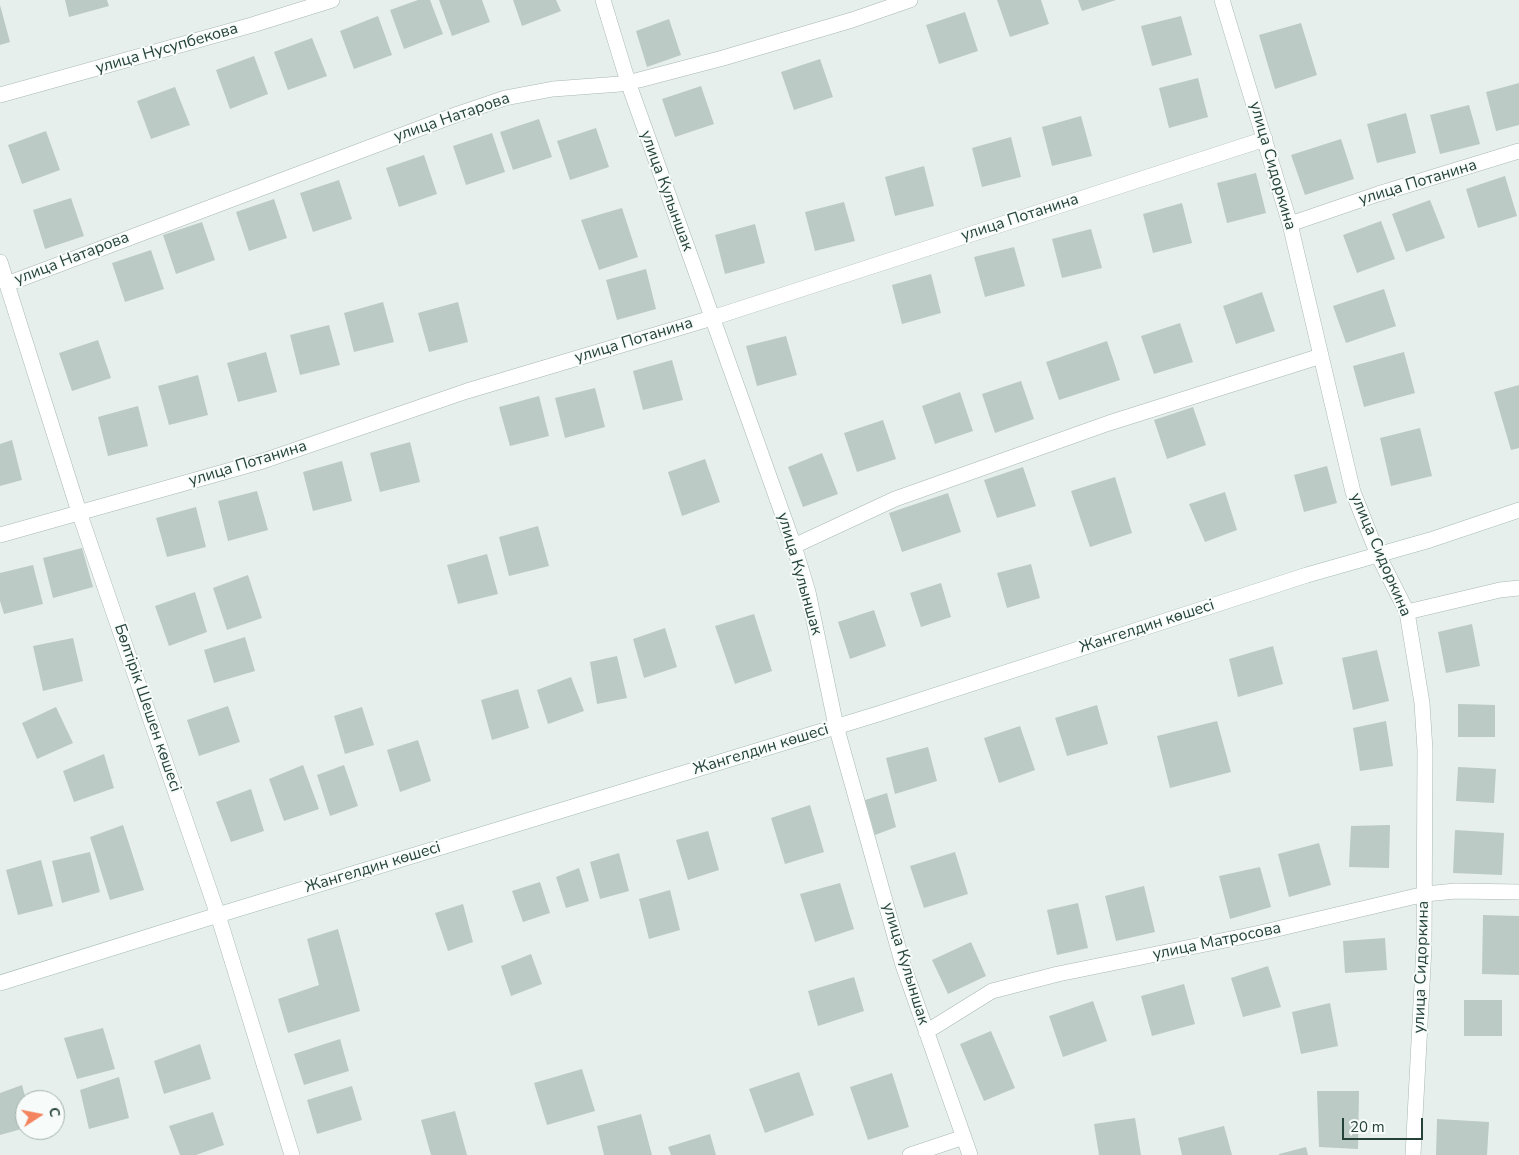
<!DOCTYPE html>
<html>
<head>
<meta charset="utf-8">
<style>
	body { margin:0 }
	#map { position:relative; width:1519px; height:1155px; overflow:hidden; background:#e6efeb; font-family:"Nunito Sans",sans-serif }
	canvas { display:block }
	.north { position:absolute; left:15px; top:1090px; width:50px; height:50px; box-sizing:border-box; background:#f7fbf9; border:1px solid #a3b1ad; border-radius:50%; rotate:79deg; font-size:14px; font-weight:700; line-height:20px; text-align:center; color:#24423a }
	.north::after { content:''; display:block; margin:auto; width:18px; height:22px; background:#f4845f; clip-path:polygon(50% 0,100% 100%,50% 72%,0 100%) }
	.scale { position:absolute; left:1342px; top:1118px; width:81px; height:22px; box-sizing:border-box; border:2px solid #24423a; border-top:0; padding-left:6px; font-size:15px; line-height:18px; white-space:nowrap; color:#24423a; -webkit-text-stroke:4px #f7fbf9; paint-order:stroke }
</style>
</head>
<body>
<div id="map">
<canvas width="1519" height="1155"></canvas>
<div class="north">С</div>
<div class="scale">20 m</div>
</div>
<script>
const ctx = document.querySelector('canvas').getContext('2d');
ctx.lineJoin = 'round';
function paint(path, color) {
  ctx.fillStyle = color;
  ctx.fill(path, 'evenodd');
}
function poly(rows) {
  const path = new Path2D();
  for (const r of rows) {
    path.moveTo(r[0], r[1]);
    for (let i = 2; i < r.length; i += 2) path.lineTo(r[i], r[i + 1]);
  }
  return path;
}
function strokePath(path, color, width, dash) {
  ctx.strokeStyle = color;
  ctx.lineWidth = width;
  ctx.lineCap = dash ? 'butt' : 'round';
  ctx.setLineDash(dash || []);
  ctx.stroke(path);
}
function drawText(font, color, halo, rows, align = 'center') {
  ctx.font = font + ' "Nunito Sans",sans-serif';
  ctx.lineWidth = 4;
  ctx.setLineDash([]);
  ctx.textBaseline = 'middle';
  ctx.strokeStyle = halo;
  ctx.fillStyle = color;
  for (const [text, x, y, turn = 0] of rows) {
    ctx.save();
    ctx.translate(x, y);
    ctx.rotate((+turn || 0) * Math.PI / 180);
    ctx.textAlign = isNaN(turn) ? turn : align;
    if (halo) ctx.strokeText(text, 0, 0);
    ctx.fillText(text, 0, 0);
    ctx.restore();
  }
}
const building = poly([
	[65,0,107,0,109,6,69,17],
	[418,0,430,0,443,34,404,49,390,10],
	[439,0,482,0,490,22,452,36],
	[513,0,556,0,561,11,522,26],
	[997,0,1041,0,1049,24,1010,37],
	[1078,0,1116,0,1082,11],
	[0,5,10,42,0,45],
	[965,12,978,51,939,64,926,25],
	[378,16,392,55,354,69,340,31],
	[1181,16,1192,55,1152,66,1141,26],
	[669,19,681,55,647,67,636,31],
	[1301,23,1317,75,1275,89,1259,35],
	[312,38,327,76,288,90,274,52],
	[254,56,268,94,230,109,216,70],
	[820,59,833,97,794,110,781,72],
	[1198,78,1208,117,1169,128,1159,88],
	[1519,83,1519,125,1496,131,1486,92],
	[701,86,714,124,675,137,662,99],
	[175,87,190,125,151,139,137,101],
	[1469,105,1480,144,1440,154,1430,115],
	[1406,113,1416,153,1377,163,1367,124],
	[1081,116,1092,156,1052,166,1042,127],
	[539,119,552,157,513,170,500,132],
	[596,128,609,167,570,180,557,141],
	[46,131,60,170,22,184,8,145],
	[492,133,505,172,466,185,453,146],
	[1011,137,1021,177,982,187,972,148],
	[1341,139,1354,179,1305,195,1291,155],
	[424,155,437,194,399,207,386,168],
	[924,166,934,206,895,216,885,177],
	[1256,173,1266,213,1227,223,1217,183],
	[1505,176,1517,216,1478,228,1466,189],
	[339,180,352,219,313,232,300,193],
	[71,198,84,236,45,249,33,210],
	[274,199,287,238,249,251,236,212],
	[1430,200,1445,238,1406,252,1392,214],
	[844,202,855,241,815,251,805,212],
	[1182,203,1192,243,1153,253,1143,214],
	[622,208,638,257,599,270,581,220],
	[1381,221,1395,259,1357,273,1343,235],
	[202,222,215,260,176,274,163,235],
	[755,224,765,263,725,274,715,235],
	[1091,229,1102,268,1062,278,1052,239],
	[1014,247,1025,286,985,297,974,257],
	[151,250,164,289,125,302,112,263],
	[646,269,656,309,617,320,606,280],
	[931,274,941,313,902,324,892,285],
	[1384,289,1396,326,1346,343,1333,306],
	[1262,292,1275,331,1236,344,1223,306],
	[383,302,394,342,354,352,344,313],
	[458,302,468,342,429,352,418,313],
	[1180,323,1193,362,1154,374,1141,336],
	[329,325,340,365,300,375,290,335],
	[786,336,797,375,757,386,746,346],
	[98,340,111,378,72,391,59,353],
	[1107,341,1120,380,1059,400,1046,362],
	[266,352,277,392,238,402,227,363],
	[1404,352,1415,393,1364,407,1353,366],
	[672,360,683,400,643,410,633,371],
	[198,375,208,415,169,425,158,386],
	[1021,381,1034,419,995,433,982,394],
	[1519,385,1519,448,1511,450,1494,392],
	[595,388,605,427,565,438,555,398],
	[960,392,973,431,935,444,922,406],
	[539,396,549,436,510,446,499,407],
	[138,406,148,446,108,456,98,417],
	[1193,407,1206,445,1167,459,1154,420],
	[883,420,896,459,857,472,844,433],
	[1420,428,1432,476,1391,486,1380,438],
	[12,440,22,480,0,486,0,444],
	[410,442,420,482,380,492,370,453],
	[822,453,838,494,803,507,788,467],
	[705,459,720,502,682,516,668,472],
	[342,461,352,501,313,511,303,472],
	[1327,466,1337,503,1304,512,1294,475],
	[1023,467,1036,506,997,518,984,480],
	[1115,477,1132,533,1090,547,1071,491],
	[257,491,268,530,228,541,218,501],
	[1225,492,1237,530,1205,542,1189,504],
	[948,493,961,532,902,552,889,513],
	[196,507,206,547,167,557,156,518],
	[538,526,549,566,509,576,499,537],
	[82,548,93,587,53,598,43,558],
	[487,554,498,594,458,604,447,565],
	[1031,564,1040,598,1007,608,997,573],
	[33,565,43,604,4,614,0,601,0,573],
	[248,575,262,618,227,630,213,588],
	[941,583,951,617,921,627,910,593],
	[195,592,207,632,169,646,155,606],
	[874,610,886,646,850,659,838,622],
	[754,614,772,671,735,684,715,626],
	[1472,624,1480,666,1446,673,1438,632],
	[665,628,677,667,644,678,633,639],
	[245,637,255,671,214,683,204,650],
	[73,638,83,681,43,691,33,646],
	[1273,646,1283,684,1238,697,1229,659],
	[1377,650,1389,701,1353,710,1342,658],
	[617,656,627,698,597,704,590,662],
	[571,677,584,711,548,724,537,690],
	[518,689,529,728,492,740,481,700],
	[1458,704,1495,705,1495,737,1458,737],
	[1097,705,1108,744,1067,756,1055,718],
	[228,706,240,742,199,756,187,720],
	[56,707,73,743,37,759,22,723],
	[362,707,374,745,345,754,334,716],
	[1217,721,1231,772,1170,788,1157,736],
	[1386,721,1393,766,1360,771,1353,728],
	[1020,726,1035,770,999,783,984,738],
	[418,740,431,781,400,792,387,750],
	[928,747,937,781,895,794,886,758],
	[104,754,114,788,74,802,63,771],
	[303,765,319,809,284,821,269,779],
	[344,765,358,806,330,816,317,775],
	[1458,767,1496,769,1494,803,1456,801],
	[251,789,264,831,231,842,216,802],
	[887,793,896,827,875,835,865,800],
	[810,805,824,852,785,864,771,818],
	[123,825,144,890,110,900,90,837],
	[1390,825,1389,868,1349,867,1351,826],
	[1455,830,1504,833,1502,875,1453,873],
	[708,831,719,870,688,880,676,840],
	[1319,843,1331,885,1289,897,1278,854],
	[90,852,100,892,62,903,52,861],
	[955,852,968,894,924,908,910,866],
	[619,853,629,891,600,899,590,862],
	[41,860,53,906,18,915,6,870],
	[1260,867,1271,907,1230,919,1219,876],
	[579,868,589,901,566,908,556,877],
	[540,882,550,913,523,922,512,891],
	[840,883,854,929,815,942,800,894],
	[1144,886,1155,932,1116,941,1105,896],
	[670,890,680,930,649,939,639,899],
	[1078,903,1088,948,1057,955,1047,910],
	[463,904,473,942,448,951,435,913],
	[1483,915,1519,916,1519,975,1482,974],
	[338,929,360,1011,288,1033,278,999,319,985,307,939],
	[1385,938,1387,970,1345,973,1343,941],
	[971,942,986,976,948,994,932,960],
	[531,954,542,984,511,996,501,966],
	[1268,966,1281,1007,1243,1017,1231,978],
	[854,977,864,1011,818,1026,808,991],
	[1184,984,1195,1024,1152,1036,1141,996],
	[1464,1000,1502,1000,1502,1036,1464,1036],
	[1093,1001,1107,1041,1063,1057,1049,1016],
	[1330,1003,1338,1046,1301,1054,1292,1012],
	[103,1028,115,1069,77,1079,64,1038],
	[991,1031,1015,1088,984,1101,960,1044],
	[340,1039,349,1071,304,1085,294,1054],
	[200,1044,211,1079,164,1094,154,1061],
	[582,1069,595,1111,547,1125,534,1083],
	[799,1072,814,1115,765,1133,749,1089],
	[892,1073,909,1127,868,1140,850,1087],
	[119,1077,129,1118,89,1129,80,1090],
	[22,1085,26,1100,25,1100,25,1128,0,1135,0,1093],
	[352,1086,362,1120,317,1134,307,1100],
	[1317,1091,1359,1091,1358,1149,1319,1147],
	[455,1111,467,1155,431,1155,421,1120],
	[213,1112,224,1145,196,1155,180,1155,169,1126],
	[641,1114,652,1155,604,1155,597,1126],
	[1135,1118,1141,1155,1099,1155,1094,1124],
	[1437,1119,1489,1122,1487,1155,1436,1155],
	[1224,1126,1232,1155,1182,1155,1178,1138],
	[710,1134,716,1155,671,1155,668,1147],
	[1306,1147,1308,1155,1279,1155,1279,1154]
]);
const minor = poly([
	[603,0,628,82,794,546,808,592,836,726,903,965,970,1155],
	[1222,0,1290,224,1353,492,1378,555],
	[0,95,252,25,332,0],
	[1290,224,1378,194,1519,151],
	[7,284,458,114,505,98,553,89,620,84,639,80,723,58,852,20,910,0],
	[0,535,263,461,467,391,712,318,1265,139],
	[794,546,895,499,1109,423,1321,356],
	[1407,612,1422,703,1425,750,1424,947,1413,1155],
	[926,1032,992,991,1058,974,1260,933,1425,894,1456,891,1519,892],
	[910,1155,964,1137]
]);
const tertiary = poly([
	[0,262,79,512,218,915,292,1155],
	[1378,555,1407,612,1500,590,1519,588]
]);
const secondary = poly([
	[0,983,218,915,878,714,1307,575,1430,540,1519,510]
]);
const streetNames = [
	["улица Нусупбекова",167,49,-16],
	["улица Натарова",452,118,-19],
	["улица Сидоркина",1272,166,74],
	["улица Потанина",1418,183,-17],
	["улица Кулыншак",666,191,70],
	["улица Потанина",1020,218,-18],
	["улица Натарова",72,259,-21],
	["улица Потанина",634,341,-17],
	["улица Потанина",248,464,-17],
	["улица Сидоркина",1380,555,67],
	["улица Кулыншак",799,574,74],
	["Жангелдин көшесі",1147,627,-18],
	["Бөлтірік Шешен көшесі",147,708,71],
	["Жангелдин көшесі",761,750,-17],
	["Жангелдин көшесі",373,868,-17],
	["улица Матросова",1217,942,-12],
	["улица Кулыншак",905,964,73],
	["улица Сидоркина",1422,967,-88]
];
paint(building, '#bbcac4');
strokePath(minor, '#a8b8b2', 16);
strokePath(tertiary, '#a8b8b2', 16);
strokePath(secondary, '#a4bbb3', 16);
strokePath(minor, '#fff', 15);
strokePath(tertiary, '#fff', 15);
strokePath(secondary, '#fff', 15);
drawText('16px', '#24423a', '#f7fbf9', streetNames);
</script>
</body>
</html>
